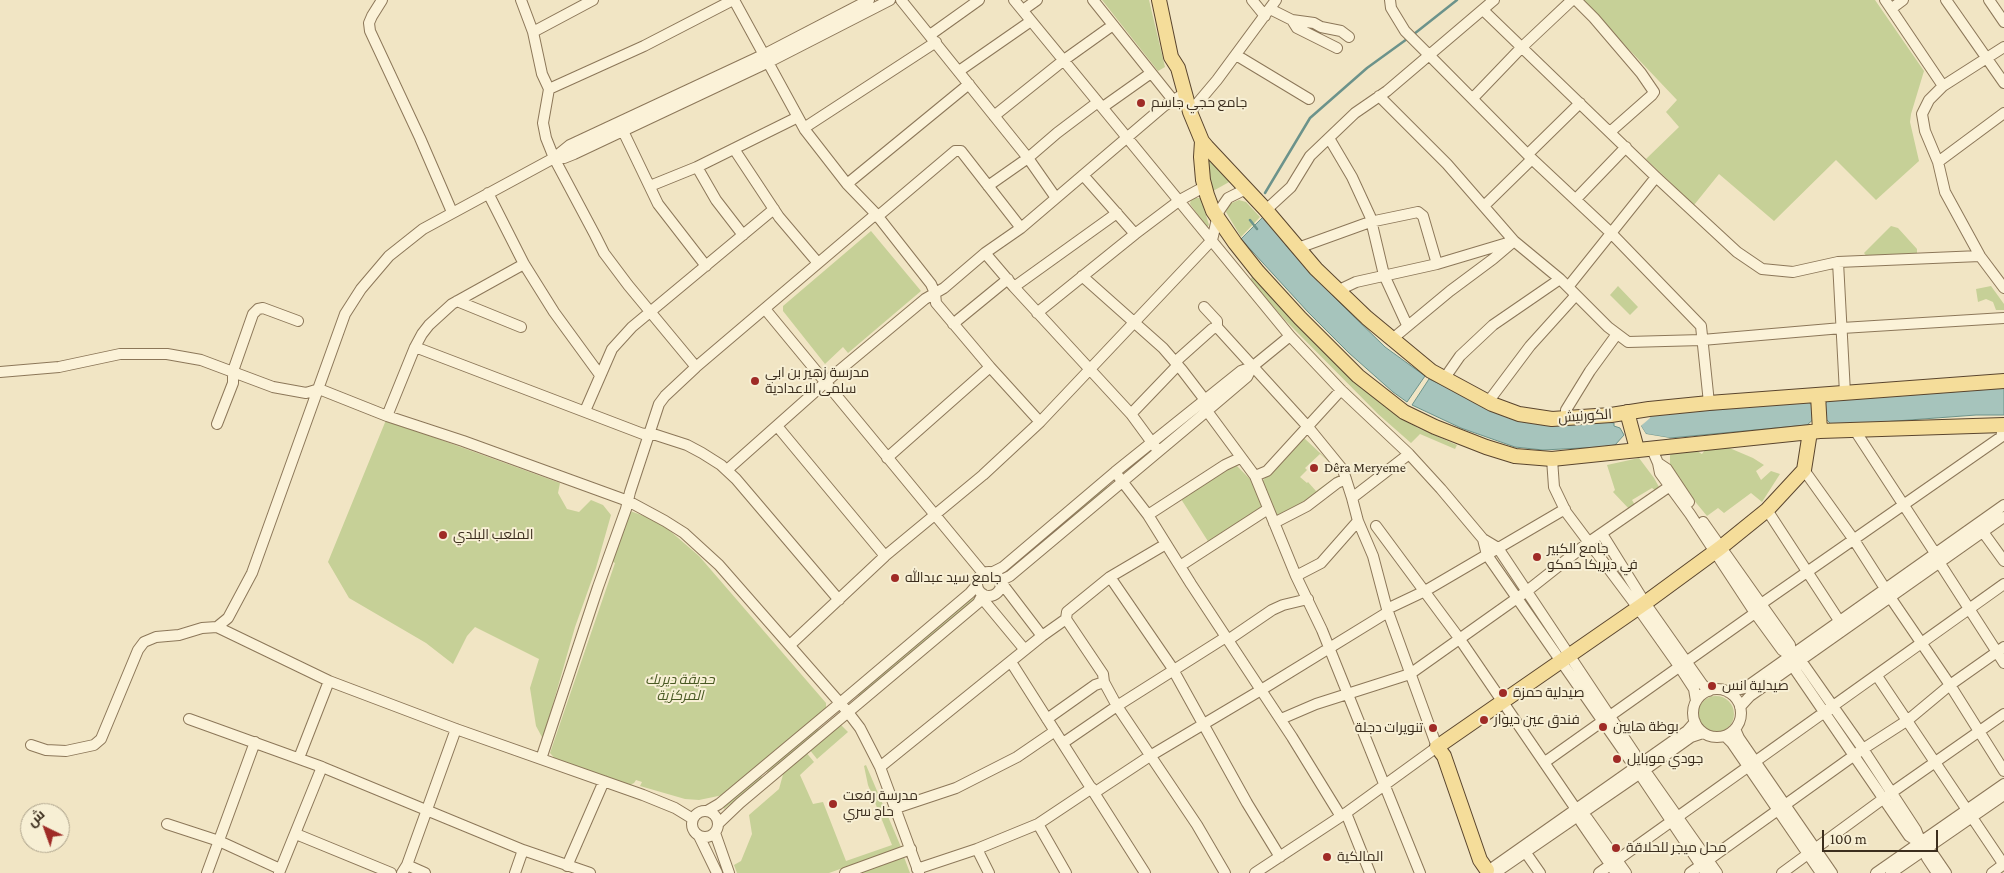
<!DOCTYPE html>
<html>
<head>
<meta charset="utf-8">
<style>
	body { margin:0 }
	#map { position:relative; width:2004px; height:873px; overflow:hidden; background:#f1e5c4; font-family:"Crimson Pro",Cairo,serif }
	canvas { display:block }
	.north { position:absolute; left:20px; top:803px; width:50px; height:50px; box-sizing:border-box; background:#f7efd4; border:1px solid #aca28b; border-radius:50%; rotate:318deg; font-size:14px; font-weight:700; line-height:20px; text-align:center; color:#3c2e1e }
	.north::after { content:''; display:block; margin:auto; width:18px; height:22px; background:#9f2b26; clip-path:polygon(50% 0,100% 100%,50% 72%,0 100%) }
	.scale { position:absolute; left:1822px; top:830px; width:116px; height:22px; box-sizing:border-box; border:2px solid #3c2e1e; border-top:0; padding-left:6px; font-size:15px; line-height:18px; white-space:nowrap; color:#3c2e1e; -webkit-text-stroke:4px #f7efd4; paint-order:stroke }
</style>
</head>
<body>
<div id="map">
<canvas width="2004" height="873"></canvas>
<div class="north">ش</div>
<div class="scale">100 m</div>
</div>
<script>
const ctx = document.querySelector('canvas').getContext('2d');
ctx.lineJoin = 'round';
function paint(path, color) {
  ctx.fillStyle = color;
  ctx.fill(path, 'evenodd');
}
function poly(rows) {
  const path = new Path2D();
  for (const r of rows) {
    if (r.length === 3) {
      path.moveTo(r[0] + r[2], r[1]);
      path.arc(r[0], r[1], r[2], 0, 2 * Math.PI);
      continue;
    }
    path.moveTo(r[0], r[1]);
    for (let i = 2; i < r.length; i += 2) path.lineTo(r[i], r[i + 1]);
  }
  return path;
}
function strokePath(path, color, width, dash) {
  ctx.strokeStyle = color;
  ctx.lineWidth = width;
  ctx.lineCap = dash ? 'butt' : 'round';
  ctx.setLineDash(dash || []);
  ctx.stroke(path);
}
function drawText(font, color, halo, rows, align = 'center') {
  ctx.font = font + ' "Crimson Pro",Cairo,serif';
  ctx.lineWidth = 4;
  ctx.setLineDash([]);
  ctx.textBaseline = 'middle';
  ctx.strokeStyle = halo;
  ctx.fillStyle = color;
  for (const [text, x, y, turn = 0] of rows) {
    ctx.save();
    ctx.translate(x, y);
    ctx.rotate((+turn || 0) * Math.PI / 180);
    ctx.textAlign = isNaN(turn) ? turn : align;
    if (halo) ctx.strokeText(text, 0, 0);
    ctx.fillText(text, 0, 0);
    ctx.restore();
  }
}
const green = poly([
	[1102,0,1149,0,1165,67,1158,71],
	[1582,0,1875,0,1924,71,1911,114,1910,122,1919,161,1876,200,1836,160,1774,221,1719,174,1694,205,1646,159,1679,127,1666,112,1677,100],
	[1211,160,1231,181,1213,191,1208,162],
	[1195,198,1200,198,1202,202,1209,225,1207,227,1190,204,1191,199],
	[1239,200,1246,202,1260,217,1241,237,1226,212,1229,204],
	[1891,226,1898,228,1917,249,1917,255,1868,258,1864,253],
	[871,231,921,291,848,353,843,347,825,364,783,311,783,306],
	[1252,277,1356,383,1394,413,1418,428,1457,445,1455,449,1420,434,1411,443,1378,414,1284,319,1250,280],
	[1618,286,1638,307,1630,315,1610,295],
	[1991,286,2004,304,2004,310,1996,310,1993,302,1986,299,1978,302,1976,289],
	[386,420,560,483,558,493,567,509,579,512,591,500,603,505,611,515,596,568,575,627,543,739,536,726,530,688,539,659,475,627,467,636,453,664,426,643,349,598,328,562],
	[1304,438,1334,466,1320,454,1305,468,1307,470,1300,477,1307,483,1308,482,1316,491,1337,476,1341,476,1278,519,1261,482],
	[1720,444,1753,458,1764,465,1756,471,1761,480,1771,471,1780,474,1762,502,1751,493,1724,513,1718,508,1707,516,1683,487,1679,482,1681,479,1670,469,1670,455,1683,447,1690,447,1702,454,1708,446],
	[1639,458,1654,478,1659,487,1656,491,1652,488,1632,500,1635,505,1630,510,1613,492,1615,490,1607,465],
	[1237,466,1250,479,1262,505,1261,511,1211,546,1181,499,1228,467],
	[1106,486,1108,488,1007,573,1005,571],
	[630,511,650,518,669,530,699,556,826,703,826,710,723,795,699,800,685,799,640,786,642,782,636,780,634,783,630,785,621,782,557,761,550,753,615,563,611,561],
	[973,598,975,599,859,696,858,695],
	[1716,714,18],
	[840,724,848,732,817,759,809,749],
	[817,728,819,730,768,773,767,771],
	[805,751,814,762,800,775,813,804,823,802,846,861,892,845,868,785,864,766,866,765,901,847,829,873,737,873,734,865,741,861,752,834,749,815,779,789,784,771],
	[761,776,763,778,724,809,723,807],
	[904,857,910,873,854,873,883,861]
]);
const water = poly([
	[1264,216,1288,248,1338,301,1385,347,1425,376,1407,402,1393,392,1349,353,1308,312,1241,239,1264,216],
	[1429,379,1505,414,1604,422,1614,423,1614,426,1620,428,1624,435,1615,445,1601,447,1543,450,1515,447,1461,428,1412,405,1429,379],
	[2004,388,2004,415,1976,415,1842,425,1832,425,1823,416,1823,406,1828,401,2004,388],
	[1808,402,1812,405,1817,416,1807,425,1670,438,1646,434,1641,426,1650,415,1808,402]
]);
const pier = poly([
	[1650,415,1650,418,1641,426,1646,434,1670,438,1664,440,1644,435,1639,425,1646,416]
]);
const stream = poly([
	[1414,34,1457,0],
	[1265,193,1310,118,1367,68,1407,39],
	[1250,220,1257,229]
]);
const minor = poly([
	[382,0,372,16,369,23,370,31,420,138,452,212],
	[521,0,533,32],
	[593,0,533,32,542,74,549,89,644,46,733,0],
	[734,0,805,130,847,184,876,214,931,284,935,293,936,303,990,367,1040,422],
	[901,0,1028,158,1056,198],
	[1014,0,1290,336,1341,390,1409,454,1441,489,1483,539,1498,548,1635,754,1638,766,1642,772,1643,779,1706,873],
	[1093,0,1173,100],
	[1252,0,1265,16],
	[1390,0,1391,8,1405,31,1429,55,1532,159,1611,233,1701,326,1709,403],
	[1576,0,1594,18,1641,73,1654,92,1652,95,1610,132],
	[1885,0,1943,86],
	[1946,0,2004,83],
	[1989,0,2004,22],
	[1270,9,1292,20,1314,23,1321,27,1341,31,1349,37],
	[1891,9,1903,0],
	[1023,10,1037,0],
	[1483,10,1656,177,1737,252,1762,269,1793,272,1838,262,1980,256],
	[1292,20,1297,28,1337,48],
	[930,35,979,0],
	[2004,47,1943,86,1929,100,1922,114,1925,131,1938,162,1945,192,1980,256,2004,288],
	[1236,55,1309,99],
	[959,71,1031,21],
	[549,89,543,123,546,138,554,158,595,235,604,253,628,285,696,367],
	[1379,96,1447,164,1514,241,1560,279,1608,327,1628,342,1702,340,1842,328,2004,318],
	[1473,98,1521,48,1572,0],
	[1103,107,1151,73],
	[1190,112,1217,80,1276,0],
	[994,116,1064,60,1113,25],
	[804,128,936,42],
	[623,131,658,204,706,266],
	[1329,138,1352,177,1370,216,1384,275,1407,325],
	[734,149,779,217,818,263],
	[1528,154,1580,103],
	[554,158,564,158,574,154,769,62,890,0],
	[1938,162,2004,113],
	[1083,175,1135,234],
	[847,184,969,84],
	[650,186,697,167],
	[988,186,1028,158,1057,133,1098,102],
	[488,193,524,264,554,312,600,375],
	[1576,199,1626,147],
	[1485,205,1532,159],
	[1266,210,1291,187,1310,156,1355,113,1387,91,1494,0],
	[877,217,955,151,961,151,1021,228],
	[743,235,716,200,697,167,798,117],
	[1298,248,1370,222,1418,212,1423,216,1437,264],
	[985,253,1014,287,1131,414,1156,448],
	[1838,262,1845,393],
	[1082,276,1163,348,1182,370,1205,400,1207,411,1255,476,1296,576,1322,630,1420,873],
	[1014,287,1117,213],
	[1568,287,1656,177],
	[1337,291,1356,282,1437,264,1514,241],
	[457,301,521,327],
	[1204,307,1217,321,1217,327,1308,427,1343,470,1352,498,1358,521,1373,556,1387,609,1437,747,1346,813,1255,873],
	[765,309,983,573],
	[1037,313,1135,234,1180,200,1204,187],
	[953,324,1008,279],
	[1391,340,1450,291,1493,259,1513,242],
	[415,347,643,434,650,433,687,445,702,453,721,465,736,479,839,600],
	[1175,362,1212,329,1217,327],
	[0,372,59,367,120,354,167,354,201,360,273,387,306,393,319,389,387,416,463,441,628,501,665,521,684,533,719,565,847,711,860,728,880,767,919,873],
	[1444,379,1460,356,1493,325,1560,279],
	[1488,402,1530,346,1576,295],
	[585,411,612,349,632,327,774,209],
	[1131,414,1178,365],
	[387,416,415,347,422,334,429,325,452,304,524,264],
	[1566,418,1566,410,1590,371,1617,334],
	[217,424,233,383,233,371,253,314,258,309,263,308,298,321],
	[777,426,885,556],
	[1854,429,1935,553],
	[1651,447,1658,463,1660,473,1690,514,1755,613,1782,650,1791,656,1797,663,1804,665,1863,749,1916,830,1927,858,1937,873],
	[887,458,990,367],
	[1552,459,1554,487,1566,512,1638,608,1679,666,1694,689,1696,701],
	[1658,463,1667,469,1689,502],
	[727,470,835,374,925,299,944,288,985,253,1021,228,1164,106,1185,93],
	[1804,470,1854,540,1886,590],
	[1115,472,1148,515,1191,584,1292,737,1340,815],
	[1255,476,1267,471,1341,390],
	[1352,498,1409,454],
	[1767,510,1840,622],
	[1148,515,1225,465,1240,458],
	[1703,522,1790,645,1791,656],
	[1274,523,1307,506,1337,483,1346,479],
	[1376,526,1459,638,1580,815,1587,818,1626,873],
	[1983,532,2004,561],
	[1602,534,1645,603,1702,684,1709,691],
	[1483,539,1487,555,1629,759,1638,766],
	[1939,562,2004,663],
	[1180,566,1268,509],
	[993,572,1003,567,1115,472,1241,371,1252,367,1290,336],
	[989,584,12],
	[1296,576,1321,563,1358,521],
	[1110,577,1171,666,1247,803,1280,857],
	[1890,597,1950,685,2004,771],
	[1761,604,2001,437,2004,425],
	[1387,609,1425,591,1565,509],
	[1066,619,1103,674,1104,682,1117,706,1197,825,1225,873],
	[217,627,228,618,252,573,345,314,361,289,389,256,423,229,554,158,570,145,765,54,869,0],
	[1042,636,1000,581,1010,576,1207,411,1247,377,1252,367],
	[1228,640,1272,610,1283,605,1308,599],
	[790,645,885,556,983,475,1040,422,1212,240,1219,211,1228,198,1242,191,1249,192],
	[1011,662,1145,873],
	[1797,663,1796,671,1909,836,1920,843],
	[1877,676,2004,865],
	[1717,713,24],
	[1728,692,1745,688,2004,505],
	[1740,707,1750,696,2004,517],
	[189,719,322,767,523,850,590,873],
	[1047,719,1095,685,1104,682],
	[1281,719,1316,704,1410,674,1527,591,1589,542,1670,486],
	[1735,729,1739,738,1832,873],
	[1725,736,1732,743,1821,873],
	[1063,743,1117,706,1226,637],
	[31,745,46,750,66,751,94,745,101,739,138,650,144,642,156,637,179,635,202,628,217,627,329,681,456,729,643,795,675,808,693,819],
	[299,758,329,681],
	[541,759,598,587,626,509,630,492,659,404,665,396,696,367,876,214],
	[1545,762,1755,613],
	[880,767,1042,636,1066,619,1067,612,1110,577,1166,544],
	[1642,772,1648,775,1717,873],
	[1094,793,1150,756,1261,690,1388,612],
	[896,808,956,788,1017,757,1055,731],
	[705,824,13],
	[707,811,719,804,840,703,970,593,977,585],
	[1346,813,1370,873],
	[1580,815,1581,822,1616,873],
	[167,824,219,841,280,869],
	[718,824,740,803,978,603,983,594,986,603,1025,650],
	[1038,824,1066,873],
	[715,833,729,873],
	[296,834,391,873],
	[699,836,717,873],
	[977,849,989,873],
	[1925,849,1933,854,1946,873],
	[1526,853,1540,873],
	[407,865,425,873],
	[567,866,604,781],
	[917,869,977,849,1038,824,1092,788],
	[1488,871,1687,731,1695,722],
	[207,873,255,742],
	[279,873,322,767],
	[402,873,407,865,456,729],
	[515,873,523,850],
	[845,873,911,849],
	[1495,873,1642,772,1691,737,1703,733],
	[1599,873,2004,584],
	[1690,873,1863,749,1908,720,1950,685,2004,647],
	[1782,873,1891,793,2004,714],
	[1876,873,2004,784],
	[1891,873,2004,795],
	[1992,873,2004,864]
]);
const major = poly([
	[1159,0,1171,57,1178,68,1190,112,1202,141,1207,147,1266,210,1316,269,1367,318,1431,371,1492,404,1519,414,1552,419,1611,415,1649,409,1709,403,2004,381],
	[1202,141,1201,157,1203,180,1207,195,1213,211,1235,243,1258,272,1300,318,1358,376,1404,412,1435,427,1486,447,1515,456,1552,459,1820,431,2004,425],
	[1818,395,1820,431],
	[1627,412,1637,449],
	[1437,747,1645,603,1720,548,1767,510,1804,470,1810,432],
	[1437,747,1444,756,1480,860,1487,870]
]);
const markers = [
	[1141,103,5,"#9f2b26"],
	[755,381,5,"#9f2b26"],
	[1314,468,5,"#9f2b26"],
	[443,535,5,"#9f2b26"],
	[1537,557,5,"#9f2b26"],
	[895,578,5,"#9f2b26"],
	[1712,686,5,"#9f2b26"],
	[1503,693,5,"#9f2b26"],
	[1484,720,5,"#9f2b26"],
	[1603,727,5,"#9f2b26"],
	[1433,728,5,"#9f2b26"],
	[1617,759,5,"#9f2b26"],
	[833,804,5,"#9f2b26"],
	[1616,848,5,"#9f2b26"],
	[1327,857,5,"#9f2b26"]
];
const poiNames = [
	["جامع حجي جاسم",1151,103],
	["مدرسة زهير بن ابي",765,373],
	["سلمى الاعدادية",765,389],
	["Dêra Meryeme",1324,468],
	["الملعب البلدي",453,535],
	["جامع الكبير",1547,549],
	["في ديريكا حمكو",1547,565],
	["جامع سيد عبدالله",905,578],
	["صيدلية انس",1722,686],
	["صيدلية حمزة",1513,693],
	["فندق عين ديوار",1494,720],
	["بوظة هايين",1613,727],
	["تنويرات دجلة",1423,728,"right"],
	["جودي موبايل",1627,759],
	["مدرسة رفعت",843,796],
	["حاج سري",843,812],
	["محل ميجر للحلاقة",1626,848],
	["المالكية",1337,857]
];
const streetNames = [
	["الكورنيش",1585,416,-4]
];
const parkNames = [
	["حديقة ديريك",680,680],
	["المركزية",680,696]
];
paint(green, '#c6d097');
paint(water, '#a6c4bc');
strokePath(water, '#6c938b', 1);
paint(pier, '#f1e5c4');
strokePath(stream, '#6c938b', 2.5);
strokePath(minor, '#8c7759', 12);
strokePath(major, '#5a452e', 16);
strokePath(minor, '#fbf2d8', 10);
strokePath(major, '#f5dd9a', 14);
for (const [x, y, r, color] of markers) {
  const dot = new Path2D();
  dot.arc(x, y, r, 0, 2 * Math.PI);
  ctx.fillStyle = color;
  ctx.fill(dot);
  strokePath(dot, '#f7efd4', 2);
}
drawText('14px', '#3c2e1e', '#f7efd4', poiNames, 'left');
drawText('14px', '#3c2e1e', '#f7efd4', streetNames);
drawText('italic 14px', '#495923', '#f7efd4', parkNames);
</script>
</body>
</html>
